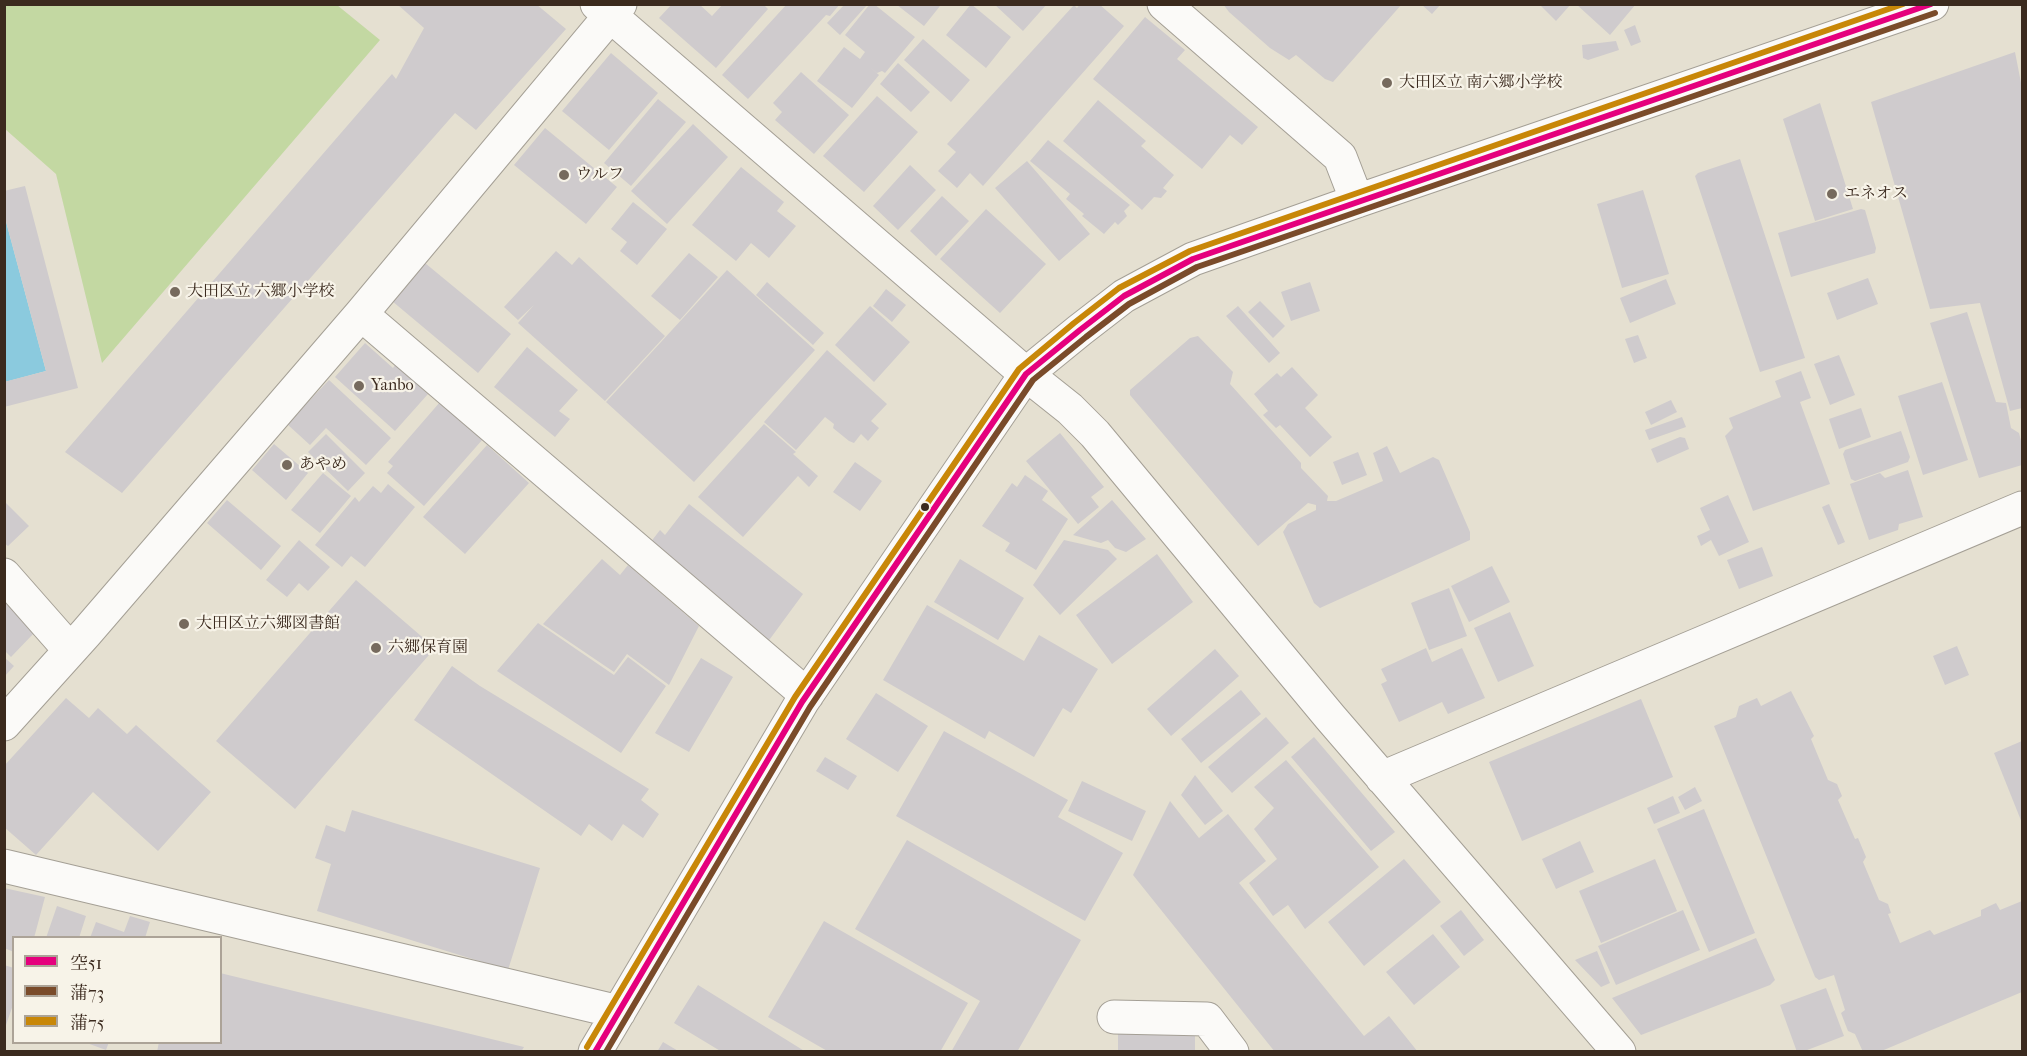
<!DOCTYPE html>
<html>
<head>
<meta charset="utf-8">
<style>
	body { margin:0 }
	#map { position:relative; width:2027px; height:1056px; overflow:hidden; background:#e5e0d1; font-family:"IM FELL French Canon","Noto Serif JP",serif }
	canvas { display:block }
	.frame { position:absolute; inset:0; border:6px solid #3b2a1e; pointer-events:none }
	.legend { position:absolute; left:12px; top:936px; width:210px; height:108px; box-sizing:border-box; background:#f7f3e8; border:2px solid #aca397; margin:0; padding:8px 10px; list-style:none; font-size:18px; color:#3b2a1e }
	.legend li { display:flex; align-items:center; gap:12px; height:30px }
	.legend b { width:30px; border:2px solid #aca397 }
</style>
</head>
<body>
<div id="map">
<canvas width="2027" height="1056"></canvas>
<div class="frame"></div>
<ul class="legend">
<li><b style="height:8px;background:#e5007d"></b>空51</li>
<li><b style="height:8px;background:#7a4b2a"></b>蒲73</li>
<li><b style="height:8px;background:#c88708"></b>蒲75</li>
</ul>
</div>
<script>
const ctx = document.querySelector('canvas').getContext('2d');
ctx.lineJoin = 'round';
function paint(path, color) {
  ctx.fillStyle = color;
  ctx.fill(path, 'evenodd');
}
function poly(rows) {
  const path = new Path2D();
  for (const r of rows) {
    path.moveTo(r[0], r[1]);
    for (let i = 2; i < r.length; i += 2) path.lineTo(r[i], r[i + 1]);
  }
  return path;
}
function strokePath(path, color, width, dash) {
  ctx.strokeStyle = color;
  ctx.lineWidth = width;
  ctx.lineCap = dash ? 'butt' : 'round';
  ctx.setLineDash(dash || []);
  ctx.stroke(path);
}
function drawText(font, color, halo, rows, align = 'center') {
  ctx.font = font + ' "IM FELL French Canon","Noto Serif JP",serif';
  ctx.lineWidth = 4.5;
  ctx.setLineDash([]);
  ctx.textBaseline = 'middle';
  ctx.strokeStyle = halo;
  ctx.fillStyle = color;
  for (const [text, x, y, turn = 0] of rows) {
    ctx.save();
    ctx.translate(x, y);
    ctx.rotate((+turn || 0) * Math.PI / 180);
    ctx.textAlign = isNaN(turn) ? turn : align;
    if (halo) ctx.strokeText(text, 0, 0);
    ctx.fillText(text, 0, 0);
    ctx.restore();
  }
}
const green = poly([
	[5,4,337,5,380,40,102,363,56,174,5,129]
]);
const water = poly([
	[4,214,46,371,5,382,4,382]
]);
const building = poly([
	[397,4,536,4,566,29,476,130,455,113,122,493,65,452,392,74,396,79,424,28],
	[672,4,699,4,712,16,723,4,763,4,768,9,716,68,659,18],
	[787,4,840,4,830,16,826,15,748,99,722,75],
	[870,4,874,4,915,37,885,73,882,71,877,73,870,67,879,75,852,108,817,81,844,47,860,59,865,52,845,35],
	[971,4,1011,37,986,68,946,35],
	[994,4,1047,4,1023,31],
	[1080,4,1099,4,1124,26,983,186,970,173,957,188,938,171,956,152,947,144,1074,5,1077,8],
	[1223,4,1402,4,1333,82,1325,79,1296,55,1289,60,1270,48,1229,12],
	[1421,4,1441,4,1432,14],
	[1539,4,1571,4,1556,21],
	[1576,4,1636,4,1610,35],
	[844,5,867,5,840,35,827,23],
	[897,5,938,5,940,6,924,26],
	[1145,17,1185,50,1177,59,1258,127,1242,145,1230,135,1202,169,1093,79],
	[1635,25,1641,42,1631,46,1624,30],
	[923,39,970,80,951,102,904,60],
	[1616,41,1619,50,1588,60,1583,58,1582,45],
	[2015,52,2022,88,2022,408,2010,411,1980,303,1930,309,1871,102],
	[611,53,658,93,609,150,562,111],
	[898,63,930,92,911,112,880,84],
	[801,72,849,115,814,154,775,120,782,112,773,103],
	[877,96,918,132,864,192,823,156],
	[658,99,686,122,631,186,604,163],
	[1098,100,1146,141,1141,146,1174,175,1163,188,1167,191,1161,198,1154,197,1142,210,1063,141],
	[1820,103,1853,209,1815,221,1783,119],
	[693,124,728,157,667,224,631,191],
	[545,128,617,187,586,224,514,165],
	[1048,140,1130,205,1124,211,1127,216,1118,225,1115,222,1104,234,1082,216,1084,214,1066,199,1070,194,1030,161],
	[1740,159,1805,358,1760,372,1695,176,1698,173],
	[1027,161,1090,234,1059,261,995,188],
	[910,165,936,190,898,230,873,206],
	[741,167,784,202,777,211,796,226,769,258,751,243,736,261,692,225],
	[25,186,78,388,4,407,4,382,46,371,4,214,4,191],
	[1643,190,1669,274,1622,288,1597,204],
	[942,196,969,221,936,256,910,231],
	[633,202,667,229,637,265,620,251,627,242,611,229],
	[986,209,1046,264,1000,313,940,259],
	[1861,209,1865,210,1876,248,1875,253,1791,277,1778,233],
	[556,251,572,265,579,257,665,336,605,401,518,323,534,305,518,320,504,307],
	[689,253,718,277,680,320,651,296],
	[425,263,511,334,478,373,392,301],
	[727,270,815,350,694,482,606,402],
	[1868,278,1878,304,1837,320,1827,293],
	[1666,279,1676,304,1630,323,1620,298],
	[767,282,824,333,813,345,756,295],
	[1310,282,1320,311,1291,321,1281,292],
	[886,289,906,305,892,322,873,306],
	[1260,301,1285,326,1273,338,1248,312],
	[870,306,910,342,874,382,835,345],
	[1238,306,1280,353,1269,363,1226,316],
	[1967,312,1996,402,2006,403,2011,428,2019,433,2022,445,2022,465,1979,478,1930,323],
	[1638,335,1647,358,1634,363,1625,339],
	[1198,336,1233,372,1230,384,1301,463,1301,468,1328,496,1327,501,1336,501,1383,481,1373,453,1387,446,1400,473,1433,457,1439,460,1470,532,1470,540,1320,608,1314,603,1283,532,1288,524,1316,510,1316,505,1308,503,1258,546,1130,395,1130,390,1190,338],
	[365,343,393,368,396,364,428,394,395,431,335,377],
	[527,347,578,390,559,411,570,419,555,437,494,387],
	[827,350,887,404,871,421,879,428,868,441,861,434,854,443,849,441,833,428,834,424,825,417,796,450,764,422],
	[1839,355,1855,395,1830,405,1814,364],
	[1292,367,1318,395,1305,408,1332,437,1310,457,1280,425,1276,428,1263,415,1268,411,1254,394,1277,373,1281,377],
	[1801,371,1811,398,1800,402,1830,484,1753,511,1725,436,1733,428,1729,418,1781,397,1775,381],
	[329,380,391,438,366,465,326,428,310,445,287,424],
	[1942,382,1968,460,1923,475,1898,396],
	[1671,400,1677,412,1651,425,1645,412],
	[440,402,483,439,424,506,387,473,393,466,388,462],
	[1861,408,1871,437,1839,449,1829,419],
	[1682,417,1686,427,1649,440,1645,430],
	[764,424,796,452,793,454,818,476,809,487,798,476,743,537,698,497],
	[1901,431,1910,457,1908,462,1855,481,1851,479,1843,454,1845,450],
	[1060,433,1104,487,1091,497,1099,507,1078,524,1026,461],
	[326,434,365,473,348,491,308,452],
	[1680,437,1685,438,1689,449,1657,463,1651,449],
	[274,444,308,473,286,500,252,470],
	[487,445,529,483,465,554,423,517],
	[1358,452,1367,475,1342,485,1333,462],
	[855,462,882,481,860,511,833,492],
	[1908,470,1923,517,1899,524,1898,530,1869,540,1850,484,1880,473,1885,478],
	[323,473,351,496,320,533,291,510],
	[1025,475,1048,491,1042,500,1068,519,1036,570,1005,551,1010,543,982,526,1012,483,1017,487],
	[388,484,415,507,365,567,351,556,342,567,315,545,355,497,359,502,373,486,381,493],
	[1728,495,1749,542,1719,556,1711,540,1701,546,1697,536,1710,530,1700,508],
	[227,500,281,546,261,570,207,523],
	[1112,500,1146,539,1126,552,1115,548,1108,540,1101,543,1073,535],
	[4,501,29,526,8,546,4,543],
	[689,504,803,594,767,643,650,543,660,530,665,535],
	[1829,504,1845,542,1838,545,1822,507],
	[299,540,330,567,308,591,299,583,287,597,266,580],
	[1064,540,1108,550,1117,559,1060,615,1033,585],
	[1762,547,1773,576,1739,589,1727,560],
	[1157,554,1193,602,1112,664,1076,615],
	[602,559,620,575,628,565,699,626,669,685,627,654,614,672,543,624],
	[960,559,1024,598,998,640,934,602],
	[1492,566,1510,602,1469,622,1451,586],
	[356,580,435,648,295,809,216,741],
	[1449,588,1467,636,1429,650,1411,603],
	[4,601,36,631,11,657,4,650],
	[927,605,1024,661,1039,635,1098,669,1071,713,1063,708,1034,757,989,731,985,739,883,680],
	[1510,612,1534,666,1498,682,1474,628],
	[538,623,614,675,628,657,666,686,621,753,497,671],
	[1957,646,1969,675,1945,685,1933,656],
	[1426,648,1432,662,1462,648,1485,698,1448,714,1442,702,1399,722,1381,684,1387,681,1381,669],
	[1215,649,1239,676,1171,736,1147,709],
	[4,657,14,666,4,677],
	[701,658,733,677,689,752,655,733],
	[452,666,480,686,649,789,641,800,659,814,643,838,623,824,612,841,589,824,581,836,414,720],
	[1241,690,1261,714,1201,763,1181,739],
	[1791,691,1814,736,1811,739,1828,780,1837,784,1842,796,1838,800,1855,839,1858,838,1866,857,1863,862,1879,900,1888,904,1891,913,1888,914,1900,943,1930,930,1934,935,1981,916,1981,910,1996,903,2000,910,2022,901,2022,992,1879,1052,1863,1052,1855,1034,1848,1031,1841,1013,1845,1010,1834,975,1819,980,1815,977,1714,726,1736,717,1739,706,1757,698,1761,706],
	[876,693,928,726,898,772,846,739],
	[66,698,89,718,98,708,127,734,136,725,211,792,158,851,93,792,36,855,4,827,4,766],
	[1641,699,1673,777,1522,841,1489,762],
	[1266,717,1289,743,1232,793,1208,767],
	[944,731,1068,800,1058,817,1123,853,1085,921,896,816],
	[1314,737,1395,832,1371,851,1291,757],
	[2022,741,2022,823,1994,753],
	[825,757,857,776,848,790,816,771],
	[1286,760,1379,867,1305,929,1288,905,1273,916,1249,883,1277,859,1254,829,1274,808,1254,787],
	[1195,775,1223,811,1205,825,1181,795],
	[1082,781,1146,811,1132,841,1068,811],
	[1695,787,1702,801,1685,810,1678,797],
	[1673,796,1680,813,1654,824,1647,808],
	[1170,801,1199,838,1228,814,1266,861,1239,883,1364,1036,1389,1016,1418,1052,1275,1052,1133,875],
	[1704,809,1755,933,1709,952,1657,829],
	[352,810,540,868,508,970,317,911,331,864,315,858,326,825,345,832],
	[907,840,1081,940,1017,1052,951,1052,980,1001,855,929],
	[1580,841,1594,872,1556,889,1542,859],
	[1404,859,1441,902,1364,966,1328,922],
	[1655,859,1677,911,1601,943,1579,891],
	[4,888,45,897,34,938,14,938,14,952,4,948],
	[57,906,86,916,79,938,46,938],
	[1461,910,1484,940,1464,956,1440,926],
	[1683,910,1700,950,1616,985,1598,946],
	[130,916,150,922,145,938,90,938,96,922,124,932],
	[824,921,968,1003,940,1052,829,1052,768,1017],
	[1433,934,1460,967,1414,1005,1386,972],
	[1756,938,1775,980,1770,985,1641,1035,1612,998],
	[1597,951,1610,983,1601,987,1575,960],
	[4,965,14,968,14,1002,6,1025,4,1024],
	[220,973,524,1047,521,1052,157,1052,159,1042,220,1042],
	[698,985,806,1052,722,1052,674,1023],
	[1826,988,1844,1036,1802,1052,1797,1052,1780,1005],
	[1195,1030,1195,1052,1118,1052,1118,1031],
	[84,1042,109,1042,106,1050],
	[663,1042,680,1052,657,1052]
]);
const minor = poly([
	[597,4,1026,374,1070,409,1095,434,1330,717,1619,1052],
	[1164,4,1340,157,1357,201],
	[361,314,807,695],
	[4,575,70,650],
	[4,724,86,633,361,314,620,4],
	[1382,778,2022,508],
	[4,866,619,1012],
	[1114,1017,1207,1019,1232,1052],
	[595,1052,802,702,1026,374,1080,330,1124,296,1193,259,1357,201,1932,4]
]);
const bus1 = poly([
	[595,1052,802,702,1026,374,1080,330,1124,296,1193,259,1931,4]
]);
const bus2 = poly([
	[606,1052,810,707,1033,380,1086,337,1129,304,1197,267,1935,13]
]);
const bus3 = poly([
	[587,1047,795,697,1019,369,1074,323,1119,288,1190,251,1903,4]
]);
const markers = [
	[1387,83,6,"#766a5d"],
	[564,175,6,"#766a5d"],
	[1832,194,6,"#766a5d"],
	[175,292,6,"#766a5d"],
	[359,386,6,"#766a5d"],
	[287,465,6,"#766a5d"],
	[925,507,5,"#3b2a1e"],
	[184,624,6,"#766a5d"],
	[376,648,6,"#766a5d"]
];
const poiNames = [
	["大田区立 南六郷小学校",1399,83],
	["ウルフ",576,175],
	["エネオス",1844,194],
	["大田区立 六郷小学校",187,292],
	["Yanbo",371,386],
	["あやめ",299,465],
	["大田区立六郷図書館",196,624],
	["六郷保育園",388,648]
];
paint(green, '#c3d8a2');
paint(water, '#8bcade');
paint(building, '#cfcbcd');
strokePath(minor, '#a49f95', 35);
strokePath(minor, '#fbfaf8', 33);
strokePath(bus1, '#e5007d', 6);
strokePath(bus2, '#7a4b2a', 6);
strokePath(bus3, '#c88708', 6);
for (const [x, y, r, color] of markers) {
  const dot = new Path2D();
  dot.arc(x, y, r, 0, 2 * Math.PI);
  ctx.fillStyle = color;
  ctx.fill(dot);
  strokePath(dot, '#f7f3e8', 2);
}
drawText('16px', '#3b2a1e', '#f7f3e8', poiNames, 'left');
</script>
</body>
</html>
